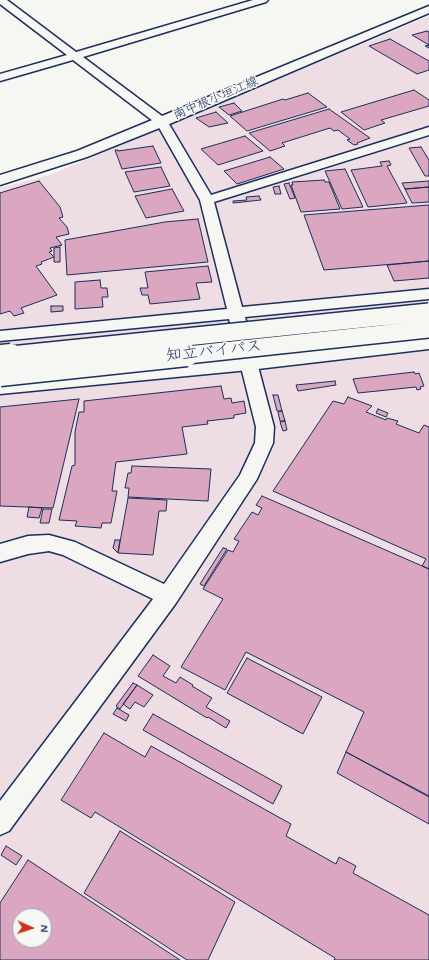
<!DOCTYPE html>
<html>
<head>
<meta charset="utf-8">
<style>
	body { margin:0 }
	#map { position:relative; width:429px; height:960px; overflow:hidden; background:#f6f6f2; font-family:Mynerve,sans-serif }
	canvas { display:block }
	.north { position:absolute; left:12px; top:908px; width:40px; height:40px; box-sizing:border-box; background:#f6f6f2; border:1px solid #9ea6b7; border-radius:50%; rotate:93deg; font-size:11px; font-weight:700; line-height:16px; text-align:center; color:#1b2f5e }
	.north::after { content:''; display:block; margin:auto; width:14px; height:18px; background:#c8321e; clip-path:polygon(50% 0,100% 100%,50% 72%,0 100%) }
</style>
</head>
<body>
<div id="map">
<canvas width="429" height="960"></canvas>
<div class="north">N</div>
</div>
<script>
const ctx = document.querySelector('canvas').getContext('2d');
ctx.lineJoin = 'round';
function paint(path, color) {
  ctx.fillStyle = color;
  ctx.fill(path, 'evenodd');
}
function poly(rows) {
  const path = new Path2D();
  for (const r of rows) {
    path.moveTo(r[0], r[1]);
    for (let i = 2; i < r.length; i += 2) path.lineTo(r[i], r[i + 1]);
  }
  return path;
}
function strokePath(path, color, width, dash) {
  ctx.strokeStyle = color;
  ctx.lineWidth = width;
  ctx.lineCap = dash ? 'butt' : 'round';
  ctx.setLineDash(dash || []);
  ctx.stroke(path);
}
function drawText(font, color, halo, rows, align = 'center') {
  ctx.font = font + ' Mynerve,"Klee One",sans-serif';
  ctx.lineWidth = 3;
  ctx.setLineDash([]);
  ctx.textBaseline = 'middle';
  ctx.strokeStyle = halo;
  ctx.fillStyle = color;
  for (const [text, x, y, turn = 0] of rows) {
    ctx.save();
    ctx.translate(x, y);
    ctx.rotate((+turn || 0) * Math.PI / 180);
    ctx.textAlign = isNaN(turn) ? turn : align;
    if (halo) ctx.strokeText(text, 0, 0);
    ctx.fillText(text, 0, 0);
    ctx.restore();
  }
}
const built = poly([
	[429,16,429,960,0,960,0,188,50,175],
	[20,916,44,916,44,940,20,940]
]);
const building = poly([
	[427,31,429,32,429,48,425,46,429,45,412,35,427,31],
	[390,39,429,61,429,70,417,74,369,46,390,39],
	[414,90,429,100,429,106,381,120,385,123,364,130,341,112,414,90],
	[308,93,327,107,247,131,230,116,283,99,285,100,308,93],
	[234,103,242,111,229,115,219,107,234,103],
	[329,109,370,138,357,143,358,144,354,145,347,140,350,139,338,130,334,131,330,128,282,143,285,146,270,151,249,133,329,109],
	[216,112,228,123,209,127,196,118,216,112],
	[245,136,263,151,218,165,201,149,245,136],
	[153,146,161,163,122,169,115,150,118,150,118,151,153,146],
	[421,147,429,160,429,176,425,176,409,148,421,147],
	[270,157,284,169,237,184,224,171,270,157],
	[389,161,391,165,387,166,407,203,368,207,351,170,382,166,380,162,389,161],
	[161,167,170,186,134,192,125,172,161,167],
	[345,169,363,207,342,209,325,171,345,169],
	[324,180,325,182,329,182,340,209,301,212,291,185,293,185,292,182,324,180],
	[39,181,60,207,63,217,59,218,67,227,69,234,56,237,62,245,50,248,52,251,49,252,54,257,41,262,42,264,36,266,57,295,21,308,24,313,14,316,10,311,0,314,0,193,39,181],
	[429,181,429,187,405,189,402,183,429,181],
	[289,183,295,198,290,199,284,184,289,183],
	[279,186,281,194,275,194,273,187,279,186],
	[429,187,429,202,412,203,405,189,429,187],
	[172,189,184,211,146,218,135,196,172,189],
	[259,196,261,200,233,203,233,201,247,200,246,197,259,196],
	[429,205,429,261,324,270,304,215,429,205],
	[198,219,208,262,67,275,65,240,165,222,198,219],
	[60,247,60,262,54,262,54,248,60,247],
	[429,261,429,278,394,281,387,265,429,261],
	[208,266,212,282,196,283,200,299,150,304,148,295,142,295,140,288,148,288,145,272,208,266],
	[100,280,101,288,107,288,108,297,102,297,103,307,75,309,75,282,100,280],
	[51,306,63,306,63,311,51,312,51,306],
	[414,372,415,374,419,373,424,386,420,387,421,389,417,390,416,387,358,393,353,379,414,372],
	[335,381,336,385,298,391,296,385,335,381],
	[221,386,224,399,231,398,232,403,244,401,246,413,234,415,234,418,207,421,208,424,182,427,187,454,116,462,112,491,117,491,111,523,102,523,101,528,75,526,77,521,59,520,72,466,75,465,75,432,79,412,84,412,84,401,221,386],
	[273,395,278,395,282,411,277,411,273,395],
	[348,397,372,406,366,412,386,420,387,418,398,421,396,424,419,433,424,425,429,427,429,569,422,566,426,559,273,491,333,401,344,404,348,397],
	[79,399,53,508,0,506,0,407,79,399],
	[378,409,388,413,386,417,376,413,378,409],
	[282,411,285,421,280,421,278,412,282,411],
	[285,421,287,430,283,431,280,422,285,421],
	[132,466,211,469,208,501,128,497,129,488,125,488,128,473,131,473,132,466],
	[262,496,429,569,429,796,346,752,364,712,246,652,225,690,181,667,223,599,203,589,228,550,233,552,239,541,234,539,252,512,258,515,262,508,256,505,262,496],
	[128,498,167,500,166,511,159,511,153,555,118,553,128,498],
	[29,507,42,508,39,518,27,517,29,507],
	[43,509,52,509,49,523,40,523,43,509],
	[115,540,120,540,118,553,113,548,115,540],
	[223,548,227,549,204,586,200,584,223,548],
	[153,655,170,666,163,676,176,683,180,677,193,685,192,686,212,698,206,707,230,721,226,728,208,717,207,718,138,676,153,655],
	[247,658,322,697,303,734,227,693,247,658],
	[133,683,137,685,120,709,116,706,133,683],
	[137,685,153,695,144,707,135,702,130,709,123,704,137,685],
	[117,708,129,715,126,721,113,714,117,708],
	[153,714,282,786,273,804,143,730,153,714],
	[104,733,145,757,151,746,291,824,286,836,336,864,339,857,356,866,353,873,429,915,429,960,334,960,335,958,95,812,91,818,61,800,104,733],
	[346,752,429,797,429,824,337,773,346,752],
	[120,831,235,902,208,960,187,960,84,893,120,831],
	[6,846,22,856,16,865,1,855,6,846],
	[28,860,180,960,0,960,0,903,28,860],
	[20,916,44,916,44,940,20,940,20,916]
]);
const street = poly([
	[0,0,7,0,76,52,253,0,268,0,266,2,83,57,166,119,211,195,429,127,429,135,214,202,242,307,429,289,429,299,245,317,274,427,273,443,257,479,176,603,9,831,0,835,0,801,153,599,63,555,49,551,28,554,0,562,0,544,28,536,49,535,75,542,164,584,240,475,255,443,256,427,229,319,0,341,0,331,227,309,200,200,157,124,73,60,0,81,0,74,67,55,0,4,0,0]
]);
const secondary = poly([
	[429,6,429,13,167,125,87,157,0,185,0,175,77,151,429,6],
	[429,337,429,349,249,370,0,394,0,380,249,356,429,337]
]);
const highwayBridgeFar1 = poly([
	[1,356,429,312],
	[178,356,429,329]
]);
const highwayBridge = poly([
	[0,356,11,355],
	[0,375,187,355]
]);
const farStreetnames = [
	["南中根小垣江線",216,99,-23]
];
const streetNames = [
	["知立バイパス",214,352,-6]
];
paint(built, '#eedee3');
paint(building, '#dba6bf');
strokePath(building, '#1b2f5e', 1);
strokePath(street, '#1b2f5e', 3);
strokePath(secondary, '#1b2f5e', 3);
paint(street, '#f6f6f2');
paint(secondary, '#f6f6f2');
strokePath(highwayBridgeFar1, '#1b2f5e', 20, []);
strokePath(highwayBridge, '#1b2f5e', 25, []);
strokePath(highwayBridgeFar1, '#f6f6f2', 17);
strokePath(highwayBridge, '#f6f6f2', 22);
drawText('13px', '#1b2f5e', '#f6f6f2', farStreetnames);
drawText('16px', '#1b2f5e', '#f6f6f2', streetNames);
</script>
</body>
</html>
